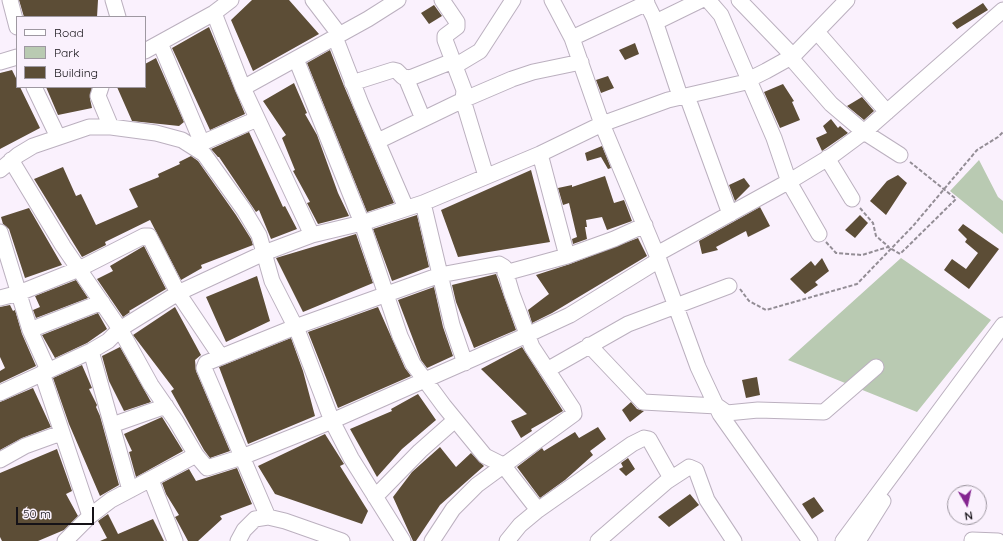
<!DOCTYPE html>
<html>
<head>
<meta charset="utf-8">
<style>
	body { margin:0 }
	#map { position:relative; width:1003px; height:541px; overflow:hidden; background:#faf1fd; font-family:Quicksand,sans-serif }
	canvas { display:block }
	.legend { position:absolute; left:16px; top:16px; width:130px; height:72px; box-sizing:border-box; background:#faf1fd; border:1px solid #9e98a1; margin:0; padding:5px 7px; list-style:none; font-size:12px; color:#151217 }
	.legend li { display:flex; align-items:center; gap:8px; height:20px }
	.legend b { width:20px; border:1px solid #9e98a1 }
	.north { position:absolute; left:947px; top:485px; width:40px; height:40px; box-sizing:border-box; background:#faf1fd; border:1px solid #9e98a1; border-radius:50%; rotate:171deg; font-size:11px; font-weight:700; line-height:16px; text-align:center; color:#151217 }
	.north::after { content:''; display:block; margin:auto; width:14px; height:18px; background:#842590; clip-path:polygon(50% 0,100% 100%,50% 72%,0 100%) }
	.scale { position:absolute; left:16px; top:507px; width:78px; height:18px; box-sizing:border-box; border:2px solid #151217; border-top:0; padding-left:5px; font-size:12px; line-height:14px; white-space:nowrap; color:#151217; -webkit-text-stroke:3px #faf1fd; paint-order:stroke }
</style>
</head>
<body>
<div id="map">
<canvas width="1003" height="541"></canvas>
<ul class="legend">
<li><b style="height:5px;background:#fff"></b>Road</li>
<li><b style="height:11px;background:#b9cab2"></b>Park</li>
<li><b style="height:11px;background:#5c4d36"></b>Building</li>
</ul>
<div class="north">N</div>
<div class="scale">50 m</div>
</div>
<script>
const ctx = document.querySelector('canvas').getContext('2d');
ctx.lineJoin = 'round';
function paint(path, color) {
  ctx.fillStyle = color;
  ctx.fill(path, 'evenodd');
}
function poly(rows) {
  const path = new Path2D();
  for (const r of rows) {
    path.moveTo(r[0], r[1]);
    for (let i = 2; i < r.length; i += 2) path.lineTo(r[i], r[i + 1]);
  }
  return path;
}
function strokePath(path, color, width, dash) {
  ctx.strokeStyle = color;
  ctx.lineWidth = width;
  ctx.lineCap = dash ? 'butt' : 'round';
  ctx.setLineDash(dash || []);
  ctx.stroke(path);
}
const green = poly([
	[979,160,998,197,1003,201,1003,234,950,191],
	[901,258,991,320,917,412,788,360]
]);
const building = poly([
	[19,0,98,0,97,17,24,17],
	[252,0,289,0,319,34,253,71,231,20],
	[983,3,988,10,957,29,952,23],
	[434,5,442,16,429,24,421,13],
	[209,27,245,114,210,130,172,48],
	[635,43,639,54,625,60,619,50],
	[330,50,344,86,394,203,367,212,307,63],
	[156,58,184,122,179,126,132,121,117,87,145,87,145,64],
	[12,70,17,80,17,87,20,87,40,128,0,149,0,73],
	[608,76,614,88,601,93,596,80],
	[294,83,307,113,305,114,317,135,338,193,349,216,318,224,307,203,310,202,293,171,295,170,282,138,286,135,263,101],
	[783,84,794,101,792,102,800,120,780,128,764,92],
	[46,87,92,87,90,99,92,108,58,115],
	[862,97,874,111,864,120,847,106],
	[831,119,838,128,840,126,848,133,822,151,816,138,827,133,823,126],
	[249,132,283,207,285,206,297,229,271,239,259,210,256,212,219,157,218,157,211,149],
	[602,146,611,168,608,169,601,157,587,161,585,153],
	[191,156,198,161,236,215,251,239,253,245,201,265,202,268,181,280,150,220,105,242,106,245,82,257,34,179,63,167,76,196,81,194,96,225,138,207,129,189,159,177,158,174,180,164,179,162],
	[531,170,550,242,458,257,441,210],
	[898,175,907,183,886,215,870,201,887,181],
	[605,176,614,203,624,200,632,221,607,230,602,217,586,220,587,227,585,227,587,239,573,244,572,239,577,237,569,203,563,205,558,188,572,185,572,187],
	[744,178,750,186,735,201,729,185],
	[760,207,770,226,748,237,746,231,716,247,718,250,702,254,699,241],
	[29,208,62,265,25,278,9,229,3,224,1,217],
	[417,215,429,267,392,281,373,229],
	[860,215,868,223,855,238,845,230],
	[963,224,999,249,969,289,944,270,952,259,966,269,978,253,965,242,967,239,958,230],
	[356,234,373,283,303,312,276,258],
	[638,238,647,256,552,313,532,323,528,310,549,294,536,275,570,264],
	[144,246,166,289,129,311,130,312,123,317,97,279,113,271,110,266],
	[822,258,829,271,815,282,818,285,805,294,790,279,811,261,815,266],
	[496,274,516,330,474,348,456,302,452,285],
	[257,276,270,321,226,342,206,297],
	[76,280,88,298,36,318,33,310,40,307,35,296],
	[434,287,443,327,453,356,427,368,421,360,398,300],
	[10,305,13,311,15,310,22,334,36,366,0,383,0,371,5,368,0,357,0,307],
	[175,307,201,355,195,360,196,371,230,451,210,458,204,450,171,391,174,389,133,335],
	[378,307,405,368,411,376,338,408,308,332],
	[98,313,107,329,87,343,55,358,42,335],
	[291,338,303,371,315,416,248,444,219,367],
	[120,347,151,402,124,411,109,381,102,356],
	[522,347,563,411,531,429,532,431,521,438,511,421,527,414,481,369],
	[82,365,92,388,89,389,97,405,96,407,100,416,119,485,100,496,69,424,53,378],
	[757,377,760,395,746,398,742,380],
	[33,388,51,427,22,438,0,450,0,402],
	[418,394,436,420,402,449,377,477,350,429,392,411,391,409],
	[631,402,637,409,644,411,630,422,622,410],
	[162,417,183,451,136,477,129,452,132,451,124,434],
	[598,427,606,439,590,451,593,455,565,480,540,498,517,467,542,448,544,451,575,432,579,438],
	[325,434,344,464,340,466,368,511,362,524,275,494,258,466],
	[440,447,456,467,471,453,484,466,440,505,416,541,413,541,393,497,412,472],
	[57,449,72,491,66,494,78,516,64,530,38,541,2,541,0,537,0,473],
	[628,458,635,469,626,476,619,469,623,467,621,463],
	[237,468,252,504,220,516,222,519,198,541,188,541,175,517,179,515,166,494,162,483,189,469,196,481],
	[690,494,699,505,669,527,658,517],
	[814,497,824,511,812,519,802,504],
	[108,514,118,534,153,519,164,541,100,541,107,538,98,521]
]);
const path = poly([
	[860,208,873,223,876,236,889,247],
	[826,242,836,253,862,255,888,247,900,254,956,199,910,162],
	[740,289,749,301,766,310,857,284,913,226,977,150,998,137,1003,132]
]);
const minor = poly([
	[10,0,17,27],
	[113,0,118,17],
	[313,0,339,34],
	[442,0,457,22,457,27,445,36,445,40,464,90,463,100,486,176],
	[552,0,572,38,602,124,659,260,698,367,720,414,810,541],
	[645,0,654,18,680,96],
	[708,0,721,15,774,138,789,182,819,234],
	[739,0,793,56],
	[214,13,243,88,312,235],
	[656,22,701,0],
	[817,32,887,112],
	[335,37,361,104,406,208],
	[572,38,647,3],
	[160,43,202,143],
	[145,51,214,13,231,0],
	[791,58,831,104,864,132,900,155],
	[296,59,362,223,400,336,413,364,444,406,485,456,503,465,538,510],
	[0,62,17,57],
	[455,66,480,51,513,0],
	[406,78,423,119],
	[352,83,393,70,397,71,403,77,410,78,453,61],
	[34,87,58,137],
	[101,87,98,96,111,127],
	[243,88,368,19,398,0],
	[687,96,730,214],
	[378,141,463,100,512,79,533,72,581,62],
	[195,146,257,119],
	[540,154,567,256],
	[827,158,852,199],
	[11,160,63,246,120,329,151,385,176,421,196,455,207,468,242,457,332,421,527,335,570,315,659,260],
	[0,170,18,155,33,146,89,127,111,127,156,133,182,140,204,154,244,210,259,235,272,281,298,332,332,421,351,458,403,541],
	[423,203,452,325,465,363],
	[0,232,30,330,48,370],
	[657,254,795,178,833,155,864,132,1003,10],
	[505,273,567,256,614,239,645,225],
	[0,298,19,293,79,269,144,236,149,236,178,293,221,357],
	[30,330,102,302],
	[589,345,643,402,717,406,727,413,758,410,824,412,876,367],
	[91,351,130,490],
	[547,370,628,324,729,286],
	[42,373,90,516],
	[0,393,91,351,108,341,120,329,178,293,264,253,312,235,362,223,423,203,540,154,602,124,668,100,742,83,766,71,793,56,847,0],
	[112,425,166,406],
	[0,460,25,446,61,433],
	[151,480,175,541],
	[375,497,420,451,455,420],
	[268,517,204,368,206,363,295,327,440,275,499,264,504,267,512,294,532,347,573,409,574,414,477,485,453,509,432,541],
	[972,540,998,541],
	[65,541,90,516,111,500,196,455],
	[238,541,244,530,255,519,268,517,285,521,342,541],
	[507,541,520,525,538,510,632,444,644,438,649,439,671,478],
	[598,541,666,482,689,467,696,470,707,500,734,541],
	[843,541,1003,325],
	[858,541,883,501]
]);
paint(green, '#b9cab2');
paint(building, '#5c4d36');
strokePath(minor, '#bbb0bf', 17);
strokePath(path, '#938d95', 2, [4, 2]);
strokePath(minor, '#fff', 15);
</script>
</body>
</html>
